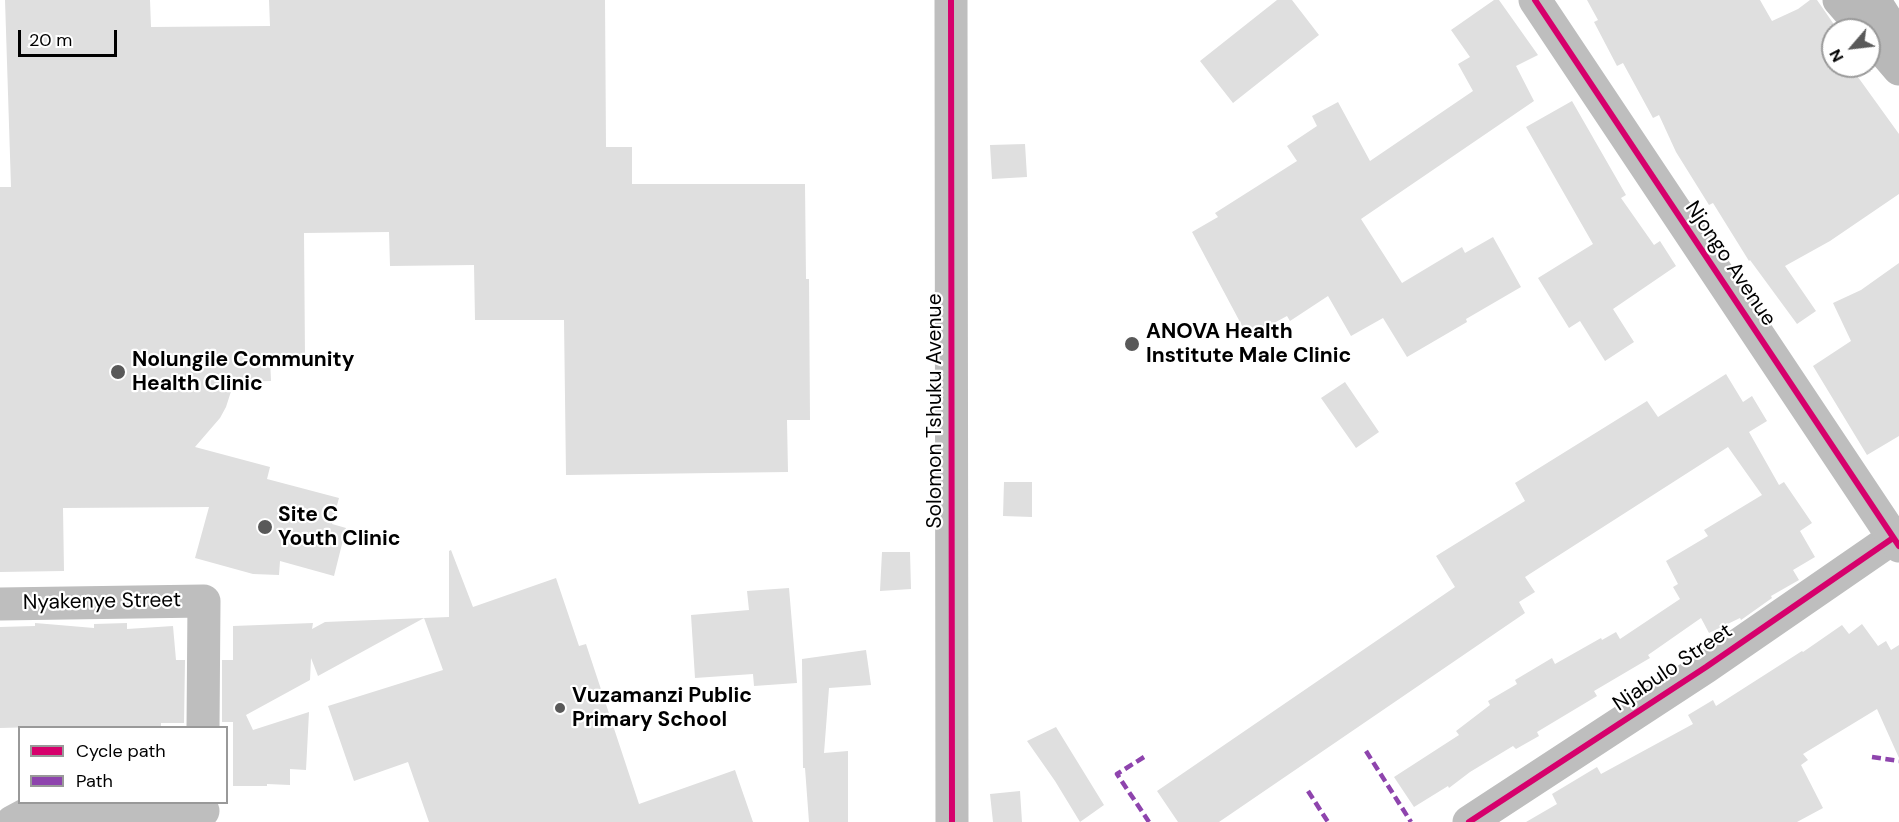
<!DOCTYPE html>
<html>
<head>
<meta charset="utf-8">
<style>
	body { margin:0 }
	#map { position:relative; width:1899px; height:822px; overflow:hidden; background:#fff; font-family:"DM Sans",sans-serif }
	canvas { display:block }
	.legend { position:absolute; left:18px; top:726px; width:210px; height:78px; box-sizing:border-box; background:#fff; border:2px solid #999; margin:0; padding:8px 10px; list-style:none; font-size:18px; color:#000 }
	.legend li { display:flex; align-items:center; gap:12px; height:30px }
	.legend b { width:30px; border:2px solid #999 }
	.north { position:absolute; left:1821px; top:18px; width:60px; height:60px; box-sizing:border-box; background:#fff; border:2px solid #999; border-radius:50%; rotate:242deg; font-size:16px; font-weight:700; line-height:24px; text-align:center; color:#000 }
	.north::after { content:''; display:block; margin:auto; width:21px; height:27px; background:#595959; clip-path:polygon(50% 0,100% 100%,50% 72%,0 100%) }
	.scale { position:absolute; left:18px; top:30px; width:99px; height:27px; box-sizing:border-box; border:3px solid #000; border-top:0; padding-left:8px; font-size:18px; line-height:21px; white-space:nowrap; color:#000; -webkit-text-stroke:4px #fff; paint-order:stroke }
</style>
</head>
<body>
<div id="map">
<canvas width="1899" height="822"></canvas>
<ul class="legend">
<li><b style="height:8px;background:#d6006c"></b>Cycle path</li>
<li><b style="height:8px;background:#8e44ad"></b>Path</li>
</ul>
<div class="north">N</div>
<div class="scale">20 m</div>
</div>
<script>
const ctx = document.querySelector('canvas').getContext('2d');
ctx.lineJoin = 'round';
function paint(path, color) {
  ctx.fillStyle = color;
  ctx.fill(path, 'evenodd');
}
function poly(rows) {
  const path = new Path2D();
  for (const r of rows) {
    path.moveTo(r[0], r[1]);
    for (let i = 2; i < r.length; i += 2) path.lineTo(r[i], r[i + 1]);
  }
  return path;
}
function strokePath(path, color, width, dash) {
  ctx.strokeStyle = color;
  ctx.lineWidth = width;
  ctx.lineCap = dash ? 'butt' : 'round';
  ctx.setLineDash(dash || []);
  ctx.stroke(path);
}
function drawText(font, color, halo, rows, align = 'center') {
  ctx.font = font + ' "DM Sans",sans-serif';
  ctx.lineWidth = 4.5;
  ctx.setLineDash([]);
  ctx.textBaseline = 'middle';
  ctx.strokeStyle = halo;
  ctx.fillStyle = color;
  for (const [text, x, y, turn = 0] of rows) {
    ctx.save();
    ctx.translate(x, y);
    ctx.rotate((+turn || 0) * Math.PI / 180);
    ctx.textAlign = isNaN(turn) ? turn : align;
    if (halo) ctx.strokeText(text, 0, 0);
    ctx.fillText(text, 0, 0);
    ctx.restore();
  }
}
const building = poly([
	[5,0,150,0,151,27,270,26,269,0,605,0,606,147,632,147,632,184,805,184,806,279,809,279,810,420,787,420,788,472,566,475,564,320,475,320,474,265,390,266,389,232,304,233,305,358,270,359,271,381,234,382,226,407,220,418,195,447,270,467,267,479,339,498,332,524,346,528,334,576,280,561,279,575,253,574,195,558,209,507,63,508,64,571,0,572,0,187,11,187],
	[1277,0,1292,0,1319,35,1233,103,1200,61],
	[1494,0,1499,0,1538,55,1516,66,1534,101,1361,219,1402,283,1462,247,1465,253,1493,237,1521,287,1466,319,1467,322,1407,357,1383,318,1351,336,1328,296,1290,321,1287,316,1248,337,1192,232,1218,217,1215,213,1297,161,1287,146,1317,126,1312,116,1338,102,1370,161,1473,91,1458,64,1470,57,1451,30],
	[1587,0,1760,0,1772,21,1798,9,1810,0,1817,0,1833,23,1833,66,1850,66,1899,134,1899,194,1830,241,1785,266,1816,311,1797,324,1750,260,1749,261,1713,203,1709,205,1676,152,1659,115,1653,118,1623,63,1617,66,1594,22,1598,20],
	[1572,101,1626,195,1621,198,1654,245,1660,241,1676,266,1613,309,1634,342,1605,361,1580,321,1569,328,1538,278,1593,244,1526,127],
	[1025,144,1027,177,992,179,990,145],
	[1899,263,1899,436,1867,455,1813,366,1851,341,1833,303,1861,290],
	[1726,374,1743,402,1752,396,1767,421,1749,432,1779,485,1784,482,1812,523,1800,531,1815,557,1793,570,1799,580,1771,596,1772,598,1741,620,1740,618,1709,633,1701,618,1648,655,1650,658,1594,691,1597,696,1537,732,1539,736,1516,749,1513,746,1470,772,1449,788,1448,786,1414,807,1394,777,1459,735,1456,731,1490,705,1488,701,1517,684,1515,680,1552,658,1555,664,1601,638,1602,640,1616,632,1620,639,1680,599,1673,587,1678,584,1666,561,1708,536,1704,530,1762,495,1728,447,1525,577,1535,592,1519,602,1525,613,1219,822,1178,822,1157,791,1455,587,1436,556,1525,501,1515,483,1647,401,1658,417],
	[1345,382,1379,432,1356,448,1321,398],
	[1004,482,1032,482,1032,517,1003,516],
	[451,550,473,607,556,578,579,646,586,644,639,804,735,770,753,822,429,822,408,762,354,781,328,706,443,670,424,618,318,676,311,658,310,680,246,715,253,730,309,712,306,770,290,769,290,785,267,784,267,786,233,786,233,722,222,722,222,660,233,660,233,626,313,623,312,629,325,622,449,617,449,551],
	[882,552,910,552,911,589,880,591],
	[789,588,797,683,754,686,753,674,695,678,691,615,749,610,747,591],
	[35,623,94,628,94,624,127,623,127,629,173,626,176,660,185,660,184,723,161,723,161,728,77,728,77,726,0,728,0,627,35,626],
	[1862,624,1878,646,1886,641,1891,650,1899,645,1899,758,1877,709,1803,754,1808,760,1801,765,1823,808,1797,822,1526,822,1557,804,1552,794,1597,767,1601,774,1693,724,1688,715,1713,700,1716,706,1802,651,1803,652,1842,625,1849,634],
	[866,650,871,685,829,688,824,753,848,751,848,822,809,822,805,768,803,768,802,659],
	[1056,727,1104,805,1080,822,1055,781,1027,741],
	[1020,791,1022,822,993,822,990,794]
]);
const minor = poly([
	[0,604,204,601,203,728],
	[12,822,25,815,41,812,203,811],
	[1469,822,1706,667,1893,538]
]);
const tertiary = poly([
	[951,0,952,822],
	[1535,0,1899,546]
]);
const secondary = poly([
	[1839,0,1865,30],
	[1874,0,1899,39],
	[1869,34,1899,69]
]);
const quiet = poly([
	[1366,751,1411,822],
	[1144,757,1117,774,1149,822],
	[1872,757,1899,761],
	[1308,791,1328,822]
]);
const cycleway = poly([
	[951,0,952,822],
	[1535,0,1899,546],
	[1469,822,1706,667,1893,538]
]);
const markers = [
	[1132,344,8,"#595959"],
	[118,372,8,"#595959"],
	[265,527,8,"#595959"],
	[560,708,6,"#595959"]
];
const streetNames = [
	["Njongo Avenue",1730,264,56],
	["Solomon Tshuku Avenue",935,411,-90],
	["Nyakenye Street",102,602,-1],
	["Njabulo Street",1673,668,-34]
];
const poiNames = [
	["ANOVA Health",1146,332],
	["Institute Male Clinic",1146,356],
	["Nolungile Community",132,360],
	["Health Clinic",132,384],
	["Site C",278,515],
	["Youth Clinic",278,539],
	["Vuzamanzi Public",572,696],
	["Primary School",572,720]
];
paint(building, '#dfdfdf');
strokePath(minor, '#bebebe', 33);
strokePath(tertiary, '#bebebe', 33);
strokePath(secondary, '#b8b8b8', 33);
strokePath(quiet, '#8e44ad', 4.5, [9, 4.5]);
strokePath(cycleway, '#d6006c', 6);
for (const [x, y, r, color] of markers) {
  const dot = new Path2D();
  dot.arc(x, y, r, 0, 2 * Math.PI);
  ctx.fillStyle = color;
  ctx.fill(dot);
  strokePath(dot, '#fff', 2);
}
drawText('21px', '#000', '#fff', streetNames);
drawText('bold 21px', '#000', '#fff', poiNames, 'left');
</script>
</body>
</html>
